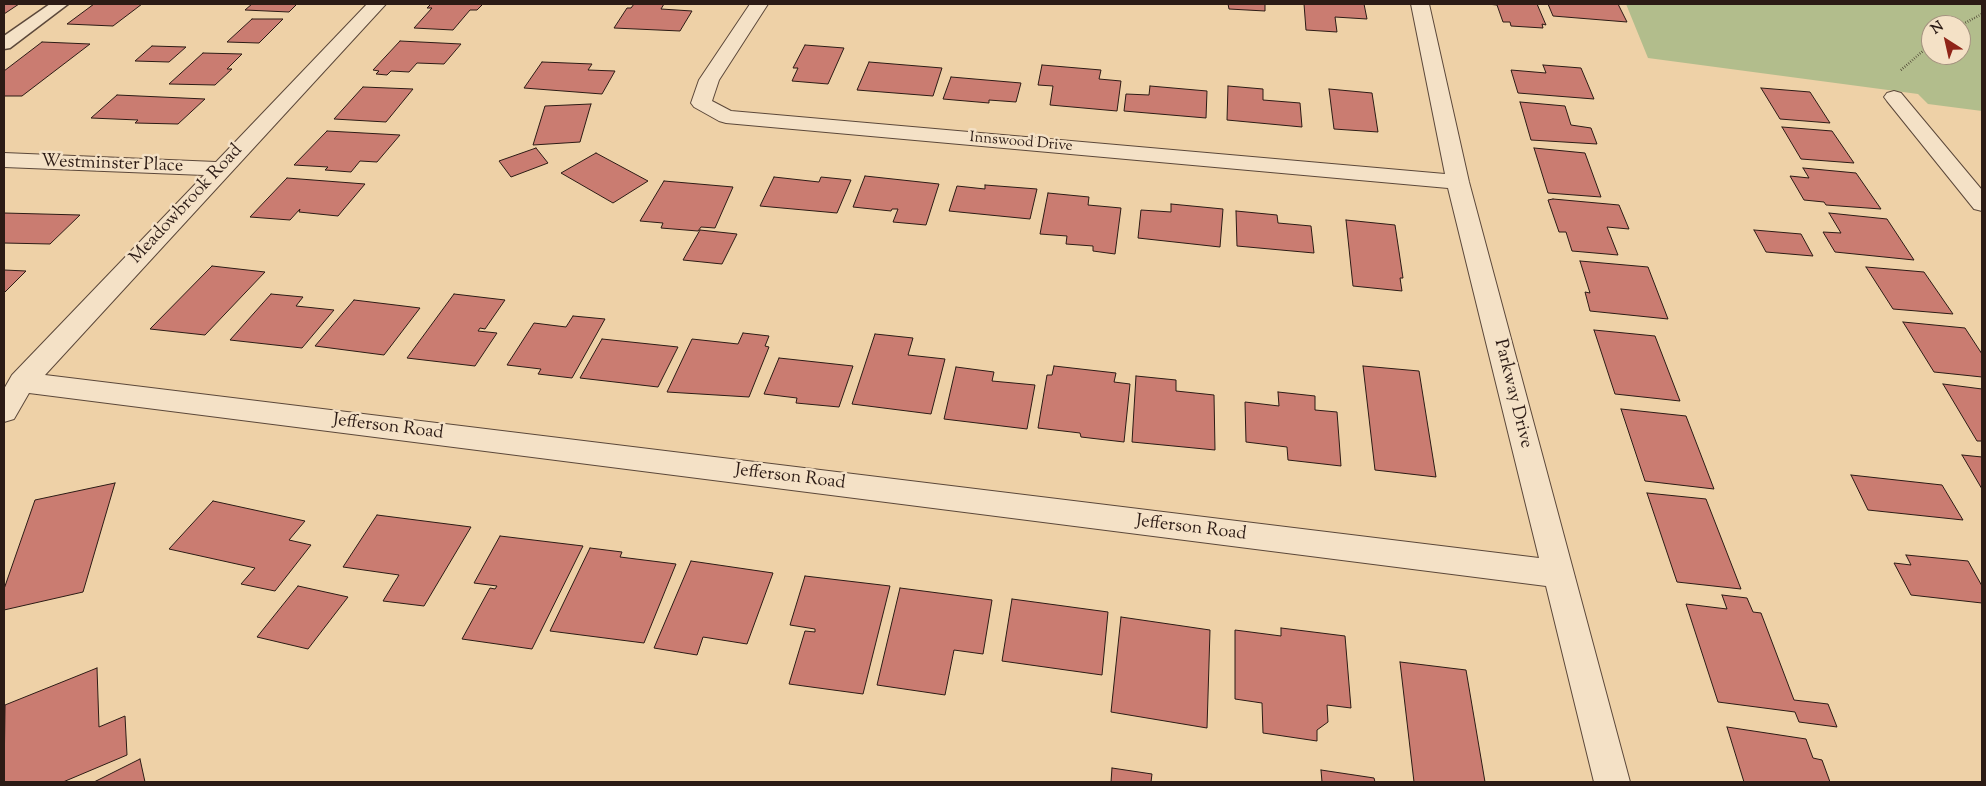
<!DOCTYPE html>
<html>
<head>
<meta charset="utf-8">
<style>
	body { margin:0 }
	#map { position:relative; width:1986px; height:786px; overflow:hidden; background:#eed1a7; font-family:"Sorts Mill Goudy",serif }
	canvas { display:block }
	.frame { position:absolute; inset:0; border:5px solid #2c1b15; pointer-events:none }
	.north { position:absolute; left:1921px; top:15px; width:50px; height:50px; box-sizing:border-box; background:#f4e1c6; border:1px solid #a4927f; border-radius:50%; rotate:325deg; font-size:14px; font-weight:700; line-height:20px; text-align:center; color:#2c1b15 }
	.north::after { content:''; display:block; margin:auto; width:18px; height:22px; background:#8f2418; clip-path:polygon(50% 0,100% 100%,50% 72%,0 100%) }
</style>
</head>
<body>
<div id="map">
<canvas width="1986" height="786"></canvas>
<div class="frame"></div>
<div class="north">N</div>
</div>
<script>
const ctx = document.querySelector('canvas').getContext('2d');
ctx.lineJoin = 'round';
function paint(path, color) {
  ctx.fillStyle = color;
  ctx.fill(path, 'evenodd');
}
function poly(rows) {
  const path = new Path2D();
  for (const r of rows) {
    path.moveTo(r[0], r[1]);
    for (let i = 2; i < r.length; i += 2) path.lineTo(r[i], r[i + 1]);
  }
  return path;
}
function strokePath(path, color, width, dash) {
  ctx.strokeStyle = color;
  ctx.lineWidth = width;
  ctx.lineCap = dash ? 'butt' : 'round';
  ctx.setLineDash(dash || []);
  ctx.stroke(path);
}
function drawText(font, color, halo, rows, align = 'center') {
  ctx.font = font + ' "Sorts Mill Goudy",serif';
  ctx.lineWidth = 5;
  ctx.setLineDash([]);
  ctx.textBaseline = 'middle';
  ctx.strokeStyle = halo;
  ctx.fillStyle = color;
  for (const [text, x, y, turn = 0] of rows) {
    ctx.save();
    ctx.translate(x, y);
    ctx.rotate((+turn || 0) * Math.PI / 180);
    ctx.textAlign = isNaN(turn) ? turn : align;
    if (halo) ctx.strokeText(text, 0, 0);
    ctx.fillText(text, 0, 0);
    ctx.restore();
  }
}
const green = poly([
	[1626,4,1982,4,1982,111,1928,104,1918,94,1648,58],
	[1931,25,1961,25,1961,55,1931,55]
]);
const building = poly([
	[4,4,19,4,4,14,4,4],
	[94,4,142,4,113,26,67,24,94,4],
	[252,4,297,4,289,12,245,10,252,4],
	[431,4,483,4,477,10,470,10,453,30,414,28,432,8,427,8,431,4],
	[634,4,664,4,661,9,692,11,680,31,614,28,627,8,631,8,634,4],
	[1225,4,1265,4,1265,11,1229,9,1228,4,1225,4],
	[1304,4,1364,4,1367,19,1335,17,1337,32,1306,30,1304,4],
	[1487,4,1537,4,1546,25,1542,24,1543,28,1511,26,1510,22,1503,22,1497,5,1487,4],
	[1548,4,1618,4,1627,22,1553,16,1548,4],
	[252,19,283,19,259,43,227,42,252,19],
	[400,41,461,44,444,64,417,63,409,72,391,71,387,75,376,74,379,71,373,70,400,41],
	[42,42,90,44,22,96,4,96,4,71,42,42],
	[805,45,844,48,828,84,792,81,798,68,793,68,805,45],
	[152,46,186,47,169,62,135,61,152,46],
	[203,53,242,54,227,69,232,69,215,85,169,84,203,53],
	[542,62,592,64,588,70,615,71,602,94,524,88,542,62],
	[869,62,942,68,933,96,857,90,869,62],
	[1042,65,1101,70,1099,79,1121,81,1117,111,1050,105,1053,86,1038,85,1042,65],
	[1543,65,1581,68,1594,99,1518,93,1511,70,1546,73,1543,65],
	[951,77,1021,83,1016,102,989,100,989,103,943,99,951,77],
	[1150,86,1207,91,1206,118,1124,111,1126,94,1149,95,1150,86],
	[1228,86,1263,89,1263,100,1300,103,1302,127,1227,120,1228,86],
	[363,87,413,89,386,122,334,119,363,87],
	[1761,88,1810,92,1830,123,1780,119,1761,88],
	[1329,89,1372,93,1378,132,1334,129,1329,89],
	[117,95,205,99,178,124,135,123,138,120,91,118,117,95],
	[1520,102,1565,106,1571,125,1591,128,1597,144,1531,140,1520,102],
	[591,104,580,142,533,145,545,106,591,104],
	[1782,127,1832,131,1854,163,1801,159,1782,127],
	[327,131,400,135,377,162,360,161,351,172,325,170,328,167,294,165,327,131],
	[536,148,548,163,511,177,499,161,536,148],
	[1534,148,1585,153,1601,197,1548,193,1534,148],
	[596,153,648,181,613,203,561,173,596,153],
	[1803,168,1856,173,1881,209,1826,205,1824,202,1804,200,1790,176,1809,178,1803,168],
	[865,176,939,184,926,225,893,222,898,209,892,209,891,211,853,207,865,176],
	[774,177,819,182,821,177,851,180,837,213,760,206,774,177],
	[287,178,365,184,338,216,299,212,300,209,290,220,250,217,287,178],
	[664,181,733,187,715,228,701,227,698,231,661,228,663,223,640,221,664,181],
	[985,185,1037,189,1030,219,949,211,957,186,985,189,985,185],
	[1048,193,1089,197,1088,205,1121,208,1115,254,1093,251,1093,246,1066,244,1067,236,1040,234,1048,193],
	[1553,199,1619,205,1629,229,1607,227,1618,255,1572,251,1566,232,1559,232,1548,200,1553,199],
	[1171,204,1223,209,1220,247,1138,238,1141,210,1171,212,1171,204],
	[1236,211,1277,215,1278,223,1311,226,1314,253,1237,246,1236,211],
	[4,213,80,215,50,244,4,243,4,213],
	[1829,213,1887,219,1914,260,1835,252,1823,232,1841,233,1829,213],
	[1346,220,1395,225,1403,278,1400,278,1402,291,1353,286,1346,220],
	[700,230,737,234,722,264,683,260,700,230],
	[1754,230,1801,234,1813,256,1766,252,1754,230],
	[1580,261,1648,267,1668,319,1590,311,1585,292,1590,293,1580,261],
	[212,266,265,272,205,335,150,329,212,266],
	[1866,267,1924,272,1953,314,1893,309,1866,267],
	[4,270,26,271,4,293,4,270],
	[271,294,303,297,296,306,334,310,302,348,230,340,271,294],
	[454,294,505,300,485,329,480,328,478,331,497,333,475,366,407,358,454,294],
	[354,300,420,308,384,355,315,346,354,300],
	[573,316,605,319,572,378,538,374,541,369,507,365,534,323,566,327,573,316],
	[1903,322,1965,328,1982,354,1982,377,1934,372,1903,322],
	[1594,330,1655,336,1680,401,1615,394,1594,330],
	[743,333,769,336,765,346,769,347,749,397,667,392,692,339,738,344,743,333],
	[875,334,913,338,908,355,945,359,931,414,852,404,875,334],
	[602,339,678,347,658,387,580,378,602,339],
	[779,358,853,366,839,407,796,403,797,398,764,394,779,358],
	[1054,366,1116,373,1114,382,1130,384,1124,442,1081,437,1080,433,1038,428,1047,375,1052,375,1054,366],
	[1363,366,1419,371,1436,477,1375,470,1363,366],
	[956,367,994,372,992,381,1035,385,1027,429,944,419,956,367],
	[1136,376,1176,380,1176,391,1214,395,1215,450,1132,442,1136,376],
	[1943,384,1982,389,1982,441,1977,441,1943,384],
	[1278,392,1315,396,1315,410,1337,412,1341,466,1288,460,1287,447,1246,442,1245,402,1279,406,1278,392],
	[1621,409,1686,416,1714,489,1645,481,1621,409],
	[1962,455,1982,457,1982,489,1962,455],
	[1851,475,1942,485,1963,520,1868,510,1851,475],
	[115,483,83,592,4,610,4,589,35,500,115,483],
	[1647,493,1706,499,1741,589,1677,582,1647,493],
	[213,501,305,521,289,540,311,545,275,591,241,584,255,568,169,549,213,501],
	[377,515,471,527,424,606,383,601,399,575,343,567,377,515],
	[500,536,583,546,532,649,462,639,490,588,495,589,497,586,474,583,500,536],
	[590,548,622,552,620,557,676,564,644,643,550,631,590,548],
	[1906,555,1968,561,1982,586,1982,603,1911,595,1894,563,1911,565,1906,555],
	[691,561,773,573,747,644,703,637,697,655,654,648,691,561],
	[805,576,890,586,863,694,789,684,805,631,815,632,815,629,790,625,805,576],
	[298,586,348,597,308,649,257,637,298,586],
	[900,588,992,600,983,654,954,650,945,695,877,685,900,588],
	[1722,595,1747,598,1753,612,1761,613,1794,700,1828,704,1837,727,1799,722,1795,712,1718,702,1686,604,1727,609,1722,595],
	[1012,599,1108,612,1102,675,1002,661,1012,599],
	[1121,617,1210,630,1207,728,1111,712,1121,617],
	[1281,628,1345,636,1351,708,1327,705,1328,722,1317,730,1317,741,1263,733,1262,703,1235,699,1235,630,1281,636,1281,628],
	[1400,662,1466,670,1485,782,1414,782,1400,662],
	[97,668,99,727,125,716,127,755,63,782,4,782,5,705,97,668],
	[1727,727,1806,739,1813,758,1822,760,1830,782,1744,782,1727,727],
	[140,759,145,782,94,782,140,759],
	[1112,768,1152,774,1151,782,1111,782,1112,768],
	[1321,770,1374,778,1375,782,1322,782,1321,770]
]);
const path = poly([
	[1961,25,1982,14],
	[1901,70,1931,44]
]);
const service = poly([
	[50,4,68,4,10,48,4,49,4,36,50,4]
]);
const minor = poly([
	[367,4,386,4,45,375,1539,558,1448,188,726,123,719,121,694,107,691,103,699,80,750,4,768,4,719,80,712,101,731,111,1445,174,1411,4,1429,4,1469,182,1630,782,1594,782,1546,586,29,393,14,419,4,422,4,389,12,375,204,175,4,167,4,153,216,162,367,4],
	[1894,91,1901,93,1982,190,1982,211,1974,209,1887,101,1884,97,1887,93,1894,91]
]);
const farStreetnames = [
	["Innswood Drive",1021,143,5]
];
const streetNames = [
	["Westminster Place",112,165,2],
	["Meadowbrook Road",187,205,-47],
	["Parkway Drive",1512,394,76],
	["Jefferson Road",388,428,7],
	["Jefferson Road",790,478,7],
	["Jefferson Road",1191,529,7]
];
paint(green, '#b2bd8c');
paint(building, '#ca7c71');
strokePath(building, '#2c1b15', 1);
strokePath(service, '#5c483a', 3);
strokePath(minor, '#5c483a', 2);
strokePath(path, '#2c1b15', 2.5, [0.5, 2]);
paint(service, '#f4e1c6');
paint(minor, '#f4e1c6');
drawText('15px', '#2c1b15', '#f4e1c6', farStreetnames);
drawText('18px', '#2c1b15', '#f4e1c6', streetNames);
</script>
</body>
</html>
